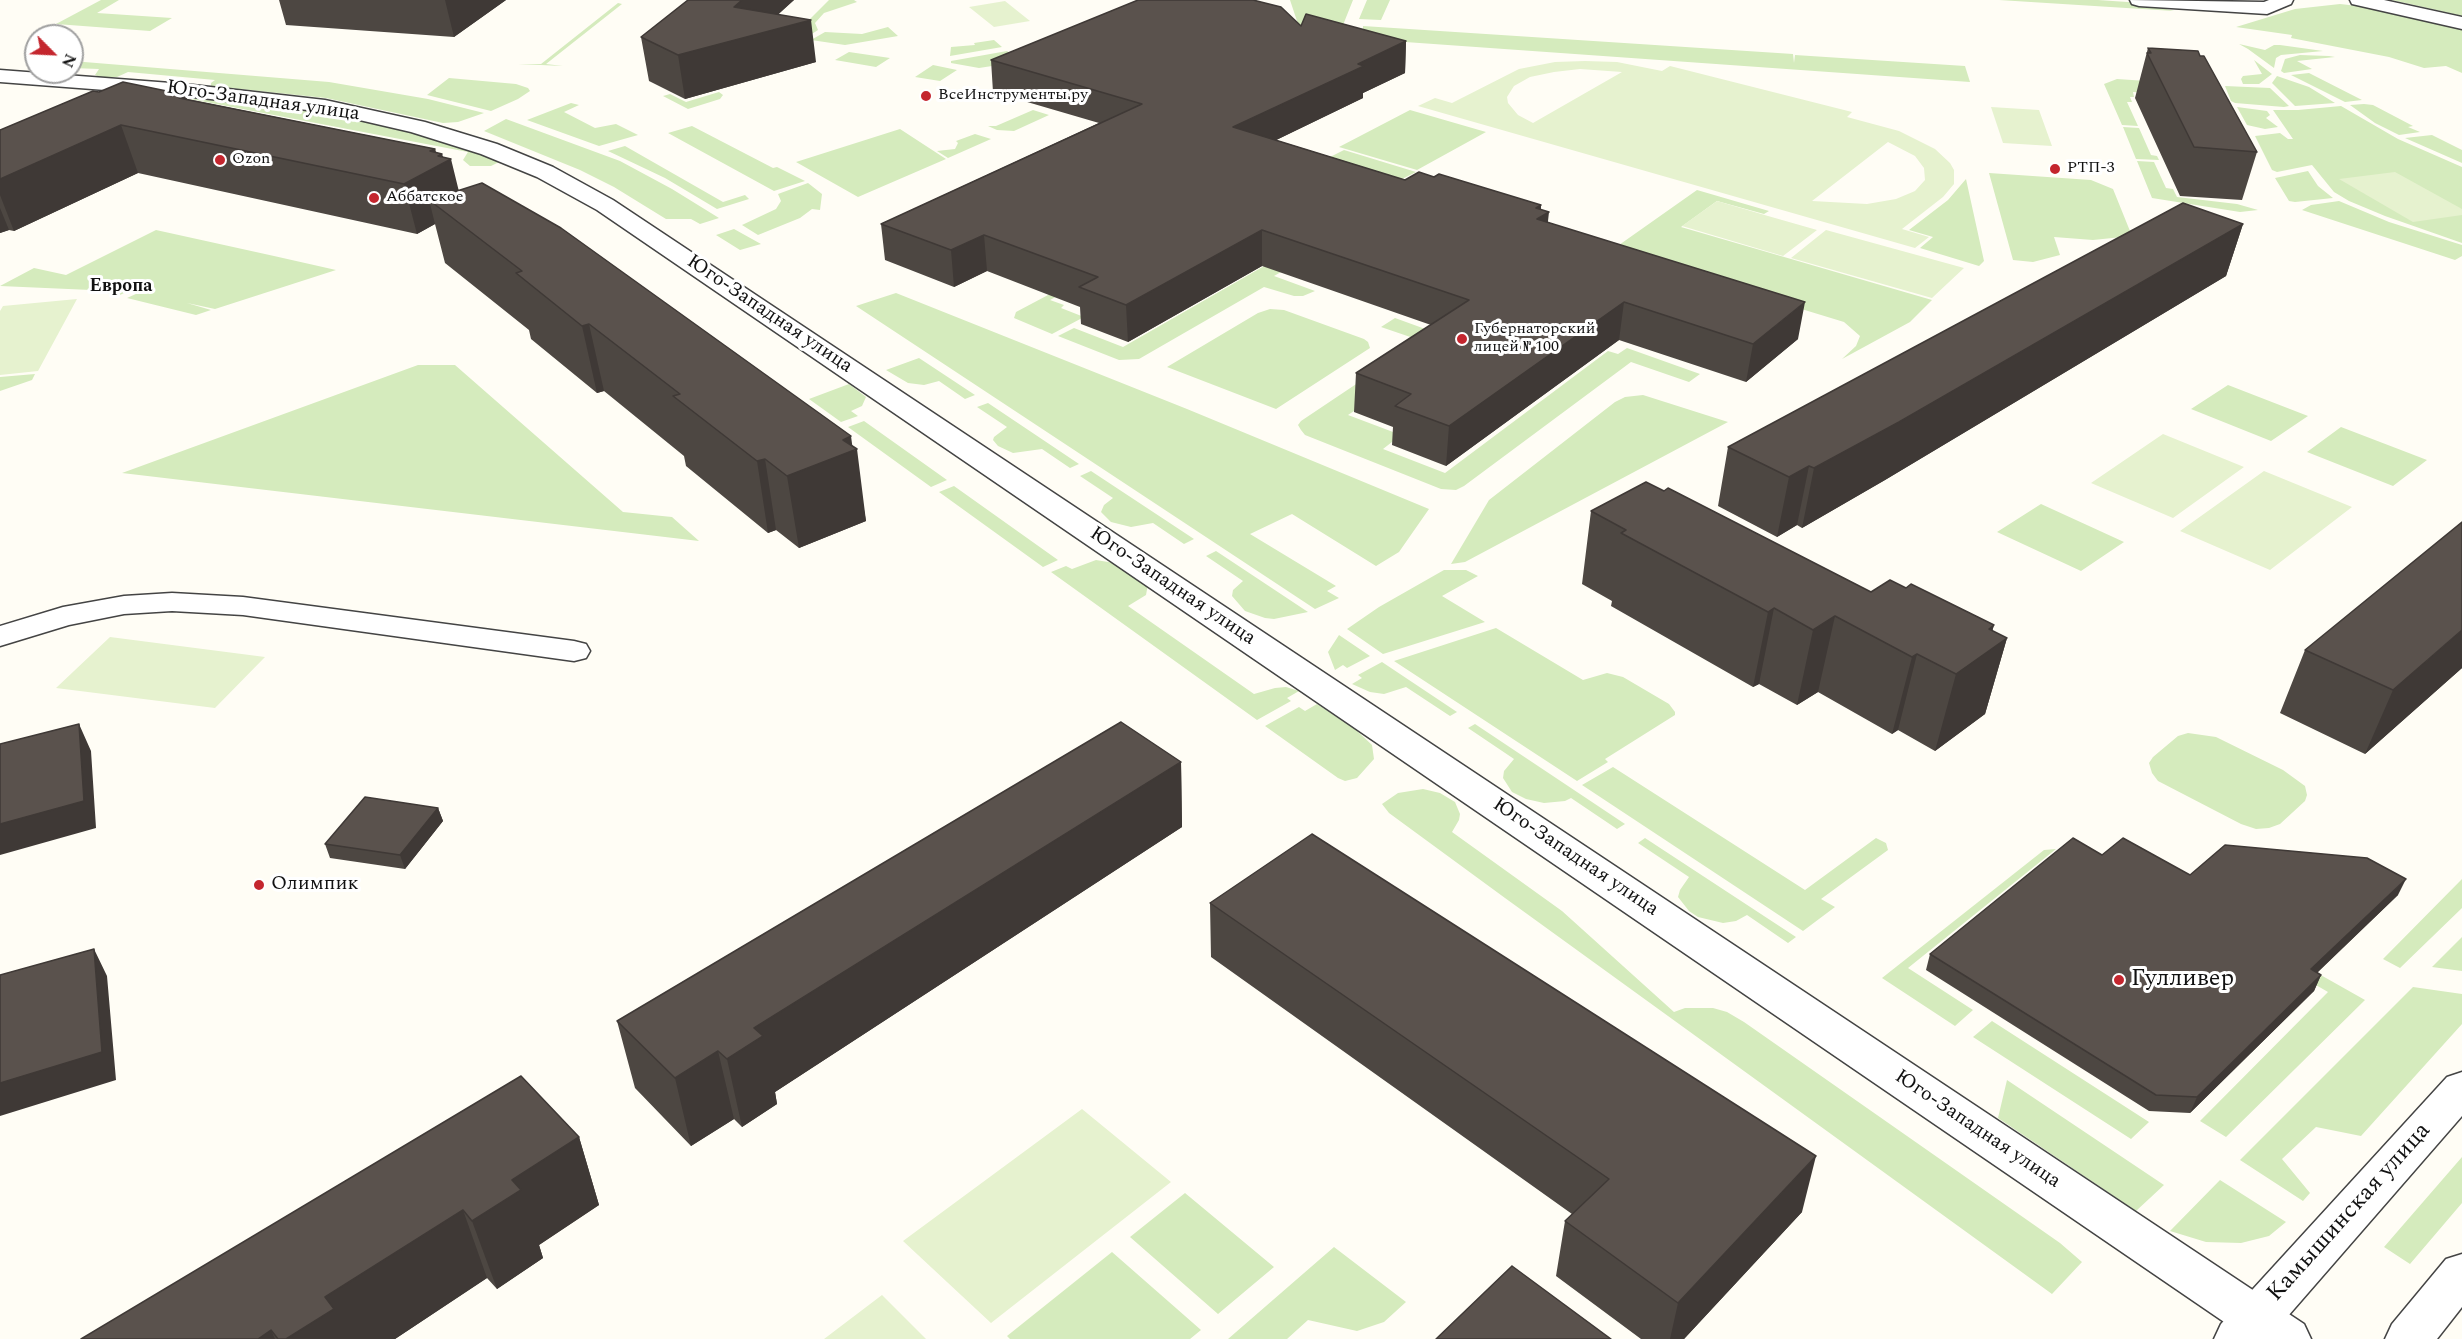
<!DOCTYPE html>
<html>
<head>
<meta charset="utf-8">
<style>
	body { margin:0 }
	#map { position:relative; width:2462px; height:1339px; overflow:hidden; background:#fffdf5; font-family:Spectral,serif }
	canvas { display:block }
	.north { position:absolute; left:24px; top:24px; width:60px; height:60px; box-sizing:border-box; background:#fff; border:2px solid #a0a0a0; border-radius:50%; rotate:114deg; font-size:16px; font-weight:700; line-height:24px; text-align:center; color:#111 }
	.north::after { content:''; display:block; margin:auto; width:21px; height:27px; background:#c4262e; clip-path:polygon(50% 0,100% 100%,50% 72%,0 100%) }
</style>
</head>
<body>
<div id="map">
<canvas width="2462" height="1339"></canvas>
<div class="north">N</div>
</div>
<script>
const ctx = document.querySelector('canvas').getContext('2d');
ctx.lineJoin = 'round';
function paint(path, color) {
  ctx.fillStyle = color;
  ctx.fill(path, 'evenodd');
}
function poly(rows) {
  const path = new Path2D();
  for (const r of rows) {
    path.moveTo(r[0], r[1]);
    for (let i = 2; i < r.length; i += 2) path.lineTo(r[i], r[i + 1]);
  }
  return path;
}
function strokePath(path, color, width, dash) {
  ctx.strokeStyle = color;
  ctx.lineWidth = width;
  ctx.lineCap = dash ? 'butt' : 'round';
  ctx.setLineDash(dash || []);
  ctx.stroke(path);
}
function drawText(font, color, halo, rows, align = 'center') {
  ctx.font = font + ' Spectral,serif';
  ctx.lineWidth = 6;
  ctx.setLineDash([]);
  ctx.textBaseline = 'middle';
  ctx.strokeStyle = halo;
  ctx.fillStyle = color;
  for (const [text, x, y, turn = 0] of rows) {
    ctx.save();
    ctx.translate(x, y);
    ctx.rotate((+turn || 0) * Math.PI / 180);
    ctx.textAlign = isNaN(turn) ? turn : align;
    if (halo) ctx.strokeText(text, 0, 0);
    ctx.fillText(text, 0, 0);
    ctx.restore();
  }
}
const green = poly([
	[101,0,119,0,97,13,172,18,150,31,56,24],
	[829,0,854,0,857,2,824,13,815,23,818,30,804,39,792,37],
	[1290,0,1353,0,1343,25,1302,27,1298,24],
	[1367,0,1390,0,1381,20,1359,19],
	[1999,0,2098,0,2142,3,2174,11],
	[2391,0,2462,0,2462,16,2401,2],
	[618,3,622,4,546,64,563,66,518,64,541,64],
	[2340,4,2367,7,2462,29,2462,73,2446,66,2424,68,2389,57,2291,38,2292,35,2236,27,2295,9],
	[1363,26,1793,54,1794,63,1795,55,1965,66,1970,82,1363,39],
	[888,27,898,36,845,45,811,40,825,32,862,34],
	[994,40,1002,47,950,56,951,47,975,45,974,43],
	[2239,44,2265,50,2274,45,2280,45,2323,51,2281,55,2276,58,2274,68,2248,49],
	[1007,51,1015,57,992,66,979,68,951,63,951,61],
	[849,52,890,58,876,67,835,60],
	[2300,55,2329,56,2335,57,2297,61,2312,69,2284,73,2281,71,2285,59],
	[2254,60,2272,74,2259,84,2243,84,2241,79,2243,76,2262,74],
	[72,61,329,82,428,99,484,113,458,122,443,123,326,98,211,86,211,83,215,80,128,72,117,77,100,77,95,75,99,69,72,68],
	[933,65,957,70,940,81,915,77],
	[2309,73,2362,100,2345,102,2291,75],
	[2277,76,2309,87,2335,103,2295,106,2272,83],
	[449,78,516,84,528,88,530,91,518,99,491,111,427,95],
	[2117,79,2206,85,2185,95,2133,92,2134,97,2130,97,2132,102,2127,102,2138,126,2122,125,2104,84],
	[2225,86,2270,88,2289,106,2284,107,2235,103,2231,101],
	[719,92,723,95,720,99,688,109,663,96,670,94,686,102],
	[195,97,301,110,393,126,442,140,501,161,491,166,470,166,463,160,468,152,190,99],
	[571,103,579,105,564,112,595,128,616,124,638,135,599,146,527,120],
	[2364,104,2373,105,2413,126,2408,127,2420,132,2399,135,2375,123,2350,105],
	[2341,106,2398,139,2462,167,2462,243,2385,216,2349,201,2334,192,2312,165,2277,172,2272,170,2255,136,2280,133,2288,139,2293,139,2273,110,2298,110],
	[2237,107,2267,111,2270,115,2266,118,2278,127,2265,129,2247,125],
	[1033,110,1049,115,1014,131,997,130,988,126,996,126],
	[1410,110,1486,132,1417,170,1339,147],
	[506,119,620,161,672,189,719,218,700,224,691,219,666,219,614,187,580,170,484,131],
	[692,126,773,168,777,167,805,181,774,191,668,133],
	[2123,127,2139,128,2151,155,2157,156,2159,160,2136,159],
	[900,129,946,159,858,197,796,162],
	[975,134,991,139,948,158,937,151,955,149,958,143,956,141],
	[2432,135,2462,150,2462,163,2405,138],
	[625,146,723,202,745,195,749,199,717,209,665,178,608,151],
	[1344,150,1416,172,1398,181,1322,161],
	[2137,161,2154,162,2166,188,2173,189,2177,197,2237,204,2258,210,2240,212,2152,198],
	[2308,171,2318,186,2333,198,2295,202,2289,201,2275,178],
	[1989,173,2091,180,2113,189,2132,236,2093,240,2054,237,2060,255,2033,262,2013,260],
	[1276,179,1050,300,1064,305,1061,308,1084,317,1052,334,1014,318,1016,312,1248,189],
	[1966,179,1984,261,1979,266,1920,248,1933,237,1909,230,1948,200],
	[808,183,822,194,820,210,812,209,800,218,758,235,742,225,776,209,781,201,778,194],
	[1697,190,1769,211,1764,214,1717,201,1681,227,1932,300,1910,322,1842,359,1856,346,1860,336,1844,322,1631,257,1619,245],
	[2339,201,2389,222,2462,245,2462,256,2455,260,2302,210,2311,205],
	[734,229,761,244,740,250,716,235],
	[156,230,274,256,336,270,215,309,187,303,211,310,196,315,127,298,138,293,130,290,118,296,91,290,0,286,34,268,66,275],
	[1306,242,1323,248,1274,276,1315,291,1303,296,1294,296,1264,287,1139,359,1119,360,1058,336,1074,328,1123,347],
	[896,293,1187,409,1429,509,1399,552,1376,566,1292,514,1250,534,1336,586,1327,591,1339,598,1315,609,856,306],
	[1270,309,1284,310,1364,339,1368,342,1370,348,1276,409,1167,367,1258,313],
	[1505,310,1348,415,1401,435,1383,449,1445,473,1608,351,1618,354,1627,348,1700,374,1689,382,1631,362,1464,486,1456,490,1441,489,1305,435,1301,430,1298,425,1301,421,1416,344],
	[1395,318,1439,334,1425,342,1381,327],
	[919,358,975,395,965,399,939,381,924,385,908,383,886,370],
	[418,365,455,365,623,512,672,517,699,541,122,473],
	[35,374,32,380,0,391,0,377],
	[849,384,866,397,862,406,851,411,858,416,841,422,809,399],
	[2228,385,2308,416,2271,441,2191,409],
	[1643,395,1728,422,1465,562,1451,564,1489,500,1615,402,1625,397],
	[988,403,1079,464,1070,468,1042,449,1013,453,998,446,993,440,994,437,1007,427,977,407],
	[864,421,947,480,931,487,848,427],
	[2341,427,2427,460,2393,486,2307,452],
	[1091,471,1194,539,1184,544,1153,523,1131,527,1111,522,1101,512,1104,505,1113,498,1080,476],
	[954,486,1058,560,1043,567,939,492],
	[2041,504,2124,542,2081,571,1997,532],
	[1216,551,1308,612,1274,619,1265,618,1245,611,1232,596,1233,590,1243,581,1206,556],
	[1096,560,1114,563,1148,584,1146,595,1128,606,1254,694,1275,688,1286,687,1299,691,1287,698,1291,701,1257,720,1051,572,1066,566,1072,569],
	[1444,570,1466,570,1478,576,1442,596,1485,622,1383,654,1347,629,1379,607],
	[1496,628,1583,680,1607,673,1623,677,1669,704,1675,712,1675,715,1605,759,1608,762,1577,781,1394,661],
	[1339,635,1370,656,1347,668,1343,665,1335,670,1328,652],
	[1382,662,1457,712,1450,716,1406,687,1384,694,1370,692,1352,684,1362,678,1358,675],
	[1317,704,1355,729,1372,745,1374,759,1357,778,1345,781,1338,778,1265,726,1299,707,1305,711],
	[1475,724,1625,824,1617,829,1571,798,1565,801,1544,803,1526,799,1512,792,1503,778,1504,771,1514,759,1468,728],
	[2188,733,2216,737,2283,770,2305,786,2307,795,2305,801,2280,824,2269,828,2256,829,2241,824,2158,781,2152,773,2149,763,2153,757,2178,736],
	[1613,767,1805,890,1876,838,1886,843,1888,850,1821,899,1835,907,1803,931,1582,785],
	[1423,789,1440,793,1455,802,1460,814,1459,820,1452,832,1562,911,1674,1012,1685,1008,1713,1008,1727,1012,1744,1022,2060,1243,2082,1262,2052,1294,1505,898,1389,813,1382,804,1398,793],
	[1645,838,1796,937,1788,943,1747,915,1736,921,1723,923,1698,917,1689,911,1678,897,1680,890,1689,877,1638,843],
	[2056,849,1908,968,1973,1010,1955,1026,1882,978,2044,850],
	[2462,879,2462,908,2400,968,2383,959],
	[2248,934,2365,1000,2226,1137,2200,1121,2328,992,2283,966],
	[2462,937,2462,971,2432,967],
	[2413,987,2462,994,2462,1024,2361,1136,2316,1127,2282,1159,2310,1193,2303,1201,2240,1160],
	[1992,1021,2149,1122,2131,1139,1973,1037],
	[2007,1080,2164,1185,2136,1211,1998,1118],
	[2462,1157,2462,1203,2410,1264,2384,1247],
	[2220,1180,2286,1222,2269,1236,2241,1243,2206,1242,2170,1231],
	[1185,1193,1274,1267,1218,1314,1130,1237],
	[1334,1247,1406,1302,1384,1322,1357,1331,1308,1320,1287,1339,1228,1339],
	[1112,1252,1201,1330,1190,1339,1010,1339,1007,1336]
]);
const pitch = poly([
	[1005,1,1030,21,994,27,969,7],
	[1585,61,1617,62,1662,71,1670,66,1852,112,1847,117,1899,131,1935,149,1950,163,1954,170,1954,184,1943,197,1902,229,1929,237,1915,248,1418,106,1435,98,1452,103,1519,69,1555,62],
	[1580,69,1622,72,1533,123,1518,115,1508,103,1507,97,1514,86,1530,77,1554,72],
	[1888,142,1915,156,1924,168,1925,180,1915,191,1896,199,1867,204,1812,201],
	[1991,107,2039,110,2052,146,2003,143],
	[2395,172,2462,209,2462,215,2413,222,2339,179],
	[1717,201,1768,216,1817,230,1783,256,1682,226],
	[1826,230,1964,268,1932,298,1791,258],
	[77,299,38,371,0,375,0,311,3,306],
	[2163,434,2244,467,2173,518,2091,483],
	[2264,471,2352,507,2270,570,2180,531],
	[110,637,265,657,215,708,56,688],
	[1082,1109,1171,1182,991,1323,903,1241],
	[882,1295,926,1339,824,1339]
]);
const minor = poly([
	[2130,0,2264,2,2269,0,2293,0,2291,4,2267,14,2139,6,2132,4,2130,0],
	[0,70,184,84,325,100,425,122,497,144,553,167,613,200,2304,1324,2311,1339,2249,1339,597,210,537,177,481,154,411,132,325,112,184,96,0,82,0,70],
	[172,593,243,597,574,641,586,644,590,651,586,658,574,661,243,615,172,611,124,614,69,625,0,646,0,626,63,607,124,596,172,593]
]);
const tertiary = poly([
	[2350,0,2384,0,2462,17,2462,29,2352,4,2350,0],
	[2462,1072,2462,1116,2268,1339,2214,1339,2221,1324,2447,1077,2462,1072],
	[2462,1254,2462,1307,2437,1339,2385,1339,2392,1324,2446,1259,2462,1254]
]);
const wall = poly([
	[279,0,506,0,454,37,286,25],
	[688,0,794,0,778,14,816,62,685,99,649,81,641,37],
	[1301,26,1406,41,1405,73,1363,93,1363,98,1276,140,1405,180,1434,177,1541,205,1541,210,1548,222,1798,339,1746,382,1619,340,1446,466,1392,445,1393,427,1354,412,1356,373,1431,325,1262,266,1128,342,1081,324,1080,307,987,271,954,287,885,260,881,224,1099,123,993,92,991,60],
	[2148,48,2200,56,2257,152,2242,200,2180,196,2135,98],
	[99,92,187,99,435,149,436,153,443,157,459,191,853,447,866,521,799,548,776,530,768,533,686,466,684,456,604,391,597,393,531,339,529,330,445,263,435,224,417,234,138,173,14,231,9,230,0,233,0,130],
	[2243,224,2226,276,1885,480,1802,528,1797,525,1777,537,1718,506,1728,447],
	[1664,491,1871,592,1906,588,1994,625,1992,631,2007,638,1985,714,1935,751,1898,730,1892,734,1818,692,1797,705,1759,684,1753,687,1611,606,1612,601,1582,584,1591,511],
	[2305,650,2462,668,2365,754,2280,713],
	[1181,762,1182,827,775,1092,777,1104,742,1127,734,1119,691,1146,635,1088,617,1021],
	[438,808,443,821,405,869,330,858,325,844],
	[2102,855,2190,875,2398,895,2317,973,2321,975,2314,991,2190,1113,2149,1111,1926,970,1930,954],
	[1210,903,1802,1212,1684,1339,1641,1339,1556,1276,1565,1221,1572,1214,1211,957],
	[579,1137,599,1205,539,1245,543,1258,497,1289,487,1278,395,1339,81,1339]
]);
const shadedWall = poly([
	[445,0,506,0,454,37],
	[742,0,794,0,757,34,811,20,816,62,685,99,678,55],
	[1406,41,1405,73,1363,93,1363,98,1233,161,1233,127,1358,64],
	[186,95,201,142,179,98],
	[121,125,138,173,14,231,0,195,0,179],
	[435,149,439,165,438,156,442,154,445,162,451,159,463,208,429,200,435,224,417,234,404,184,430,151],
	[1541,205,1540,217,1549,212,1545,248,1534,255,1536,208],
	[0,208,9,230,0,233],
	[2243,224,2226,276,1885,480,1802,528,1814,468],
	[1262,230,1262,266,1128,342,1126,305],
	[984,235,987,271,954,287,951,250],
	[1624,302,1619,340,1446,466,1449,426],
	[1805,302,1798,339,1746,382,1753,344],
	[589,324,604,391,597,393,582,326],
	[851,436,853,451,857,449,866,521,799,548,787,476,843,440],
	[765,459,776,530,768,533,757,461],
	[1809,466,1797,525,1777,537,1789,477],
	[1774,608,1759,684,1753,687,1768,612],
	[1835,616,1818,692,1797,705,1813,630],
	[1994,625,1986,653,2007,638,1985,714,1935,751,1956,674,1989,629],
	[2462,630,2462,668,2365,754,2393,690],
	[1917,654,1898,730,1892,734,1912,657],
	[79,724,91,751,96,828,0,855,0,824],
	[1181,762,1182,827,775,1092,777,1104,742,1127,727,1059,754,1028],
	[438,808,443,821,405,869,400,855],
	[2406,879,2398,895,2304,985,2311,969],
	[94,949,107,976,116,1080,0,1116,0,1083],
	[2321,975,2314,991,2190,1113,2197,1097],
	[718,1051,734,1119,691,1146,675,1078],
	[579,1137,599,1205,539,1245,543,1258,497,1289,472,1221,512,1180],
	[1816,1156,1802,1212,1684,1339,1670,1339,1678,1303],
	[463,1210,487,1278,395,1339,286,1339,325,1297],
	[271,1330,275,1339,258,1339]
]);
const building = poly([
	[688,0,742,0,734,7,811,20,678,55,641,37,688,0],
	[1138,0,1253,0,1281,7,1301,26,1306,14,1406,41,1358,64,1364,66,1233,127,1405,180,1419,172,1434,177,1439,174,1541,205,1536,208,1549,212,1537,219,1805,302,1753,344,1624,302,1449,426,1395,406,1411,394,1356,373,1469,300,1262,230,1126,305,1079,287,1098,277,984,235,951,250,881,224,1142,104,991,60,1138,0],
	[2148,48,2198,51,2200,56,2204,56,2257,152,2194,147,2147,53,2151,53,2148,48],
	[123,82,186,95,179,98,435,149,430,151,442,154,438,156,451,159,404,184,121,125,0,179,0,130,93,91,99,92,123,82],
	[482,183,561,228,851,436,843,440,857,449,787,476,765,459,757,461,673,396,680,394,589,324,582,326,516,273,522,271,429,200,482,183],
	[2183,203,2243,224,1899,422,1814,468,1809,466,1789,477,1728,447,2183,203],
	[1646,482,1664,491,1668,488,1871,592,1890,580,1906,588,1911,584,1994,625,1989,629,2007,638,1956,674,1917,654,1912,657,1835,616,1813,630,1774,608,1768,612,1621,533,1626,530,1591,511,1646,482],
	[2462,522,2462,630,2393,690,2305,650,2462,522],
	[1121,722,1181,762,754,1028,763,1036,727,1059,718,1051,675,1078,617,1021,1121,722],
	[79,724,84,801,0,824,0,744,79,724],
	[365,797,438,808,400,855,325,844,365,797],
	[1312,834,1816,1156,1678,1303,1565,1221,1609,1179,1210,903,1312,834],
	[2073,838,2102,855,2123,838,2190,875,2225,845,2367,858,2406,879,2311,969,2321,975,2197,1097,2156,1095,1930,954,2073,838],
	[94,949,102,1052,0,1083,0,975,94,949],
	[521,1076,579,1137,512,1180,521,1190,472,1221,463,1210,325,1297,334,1309,286,1339,278,1339,271,1330,258,1339,81,1339,521,1076],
	[1512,1266,1611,1339,1436,1339,1512,1266]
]);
const markers = [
	[926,96,6,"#c4262e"],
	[220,160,6,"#c4262e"],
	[2055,169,6,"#c4262e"],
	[374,198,6,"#c4262e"],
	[1462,339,6,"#c4262e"],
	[259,885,6,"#c4262e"],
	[2119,980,6,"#c4262e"]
];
const farPoinames = [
	["ВсеИнструменты.ру",938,96],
	["Ozon",232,160],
	["РТП-3",2067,169],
	["Аббатское",386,198],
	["Губернаторский",1474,330],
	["лицей № 100",1474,348]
];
const farNeighbourhoodnames = [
	["Европа",121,287]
];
const streetNames = [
	["Юго-Западная улица",263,102,8],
	["Юго-Западная улица",769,315,34],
	["Юго-Западная улица",1172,587,34],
	["Юго-Западная улица",1575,858,34],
	["Юго-Западная улица",1977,1130,34]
];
const poiNames = [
	["Олимпик",271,885]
];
const nearPoinames = [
	["Гулливер",2131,980]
];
const nearStreetnames = [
	["Камышинская улица",2350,1213,-48]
];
paint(green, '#d5ebbd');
paint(pitch, '#e6f2cf');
strokePath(minor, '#444', 3);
strokePath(tertiary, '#444', 3);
paint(minor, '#fff');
paint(tertiary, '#fff');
paint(wall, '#4d4742');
paint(shadedWall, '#3f3936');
paint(building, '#5a524d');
strokePath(building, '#3f3936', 1.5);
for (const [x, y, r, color] of markers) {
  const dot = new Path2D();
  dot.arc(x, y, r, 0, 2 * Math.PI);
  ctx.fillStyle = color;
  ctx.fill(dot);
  strokePath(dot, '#fff', 2);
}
drawText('16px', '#111', '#fff', farPoinames, 'left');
drawText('bold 18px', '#111', '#fff', farNeighbourhoodnames);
drawText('20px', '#111', '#fff', streetNames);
drawText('20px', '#111', '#fff', poiNames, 'left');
drawText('24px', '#111', '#fff', nearPoinames, 'left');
drawText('24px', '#111', '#fff', nearStreetnames);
</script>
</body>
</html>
